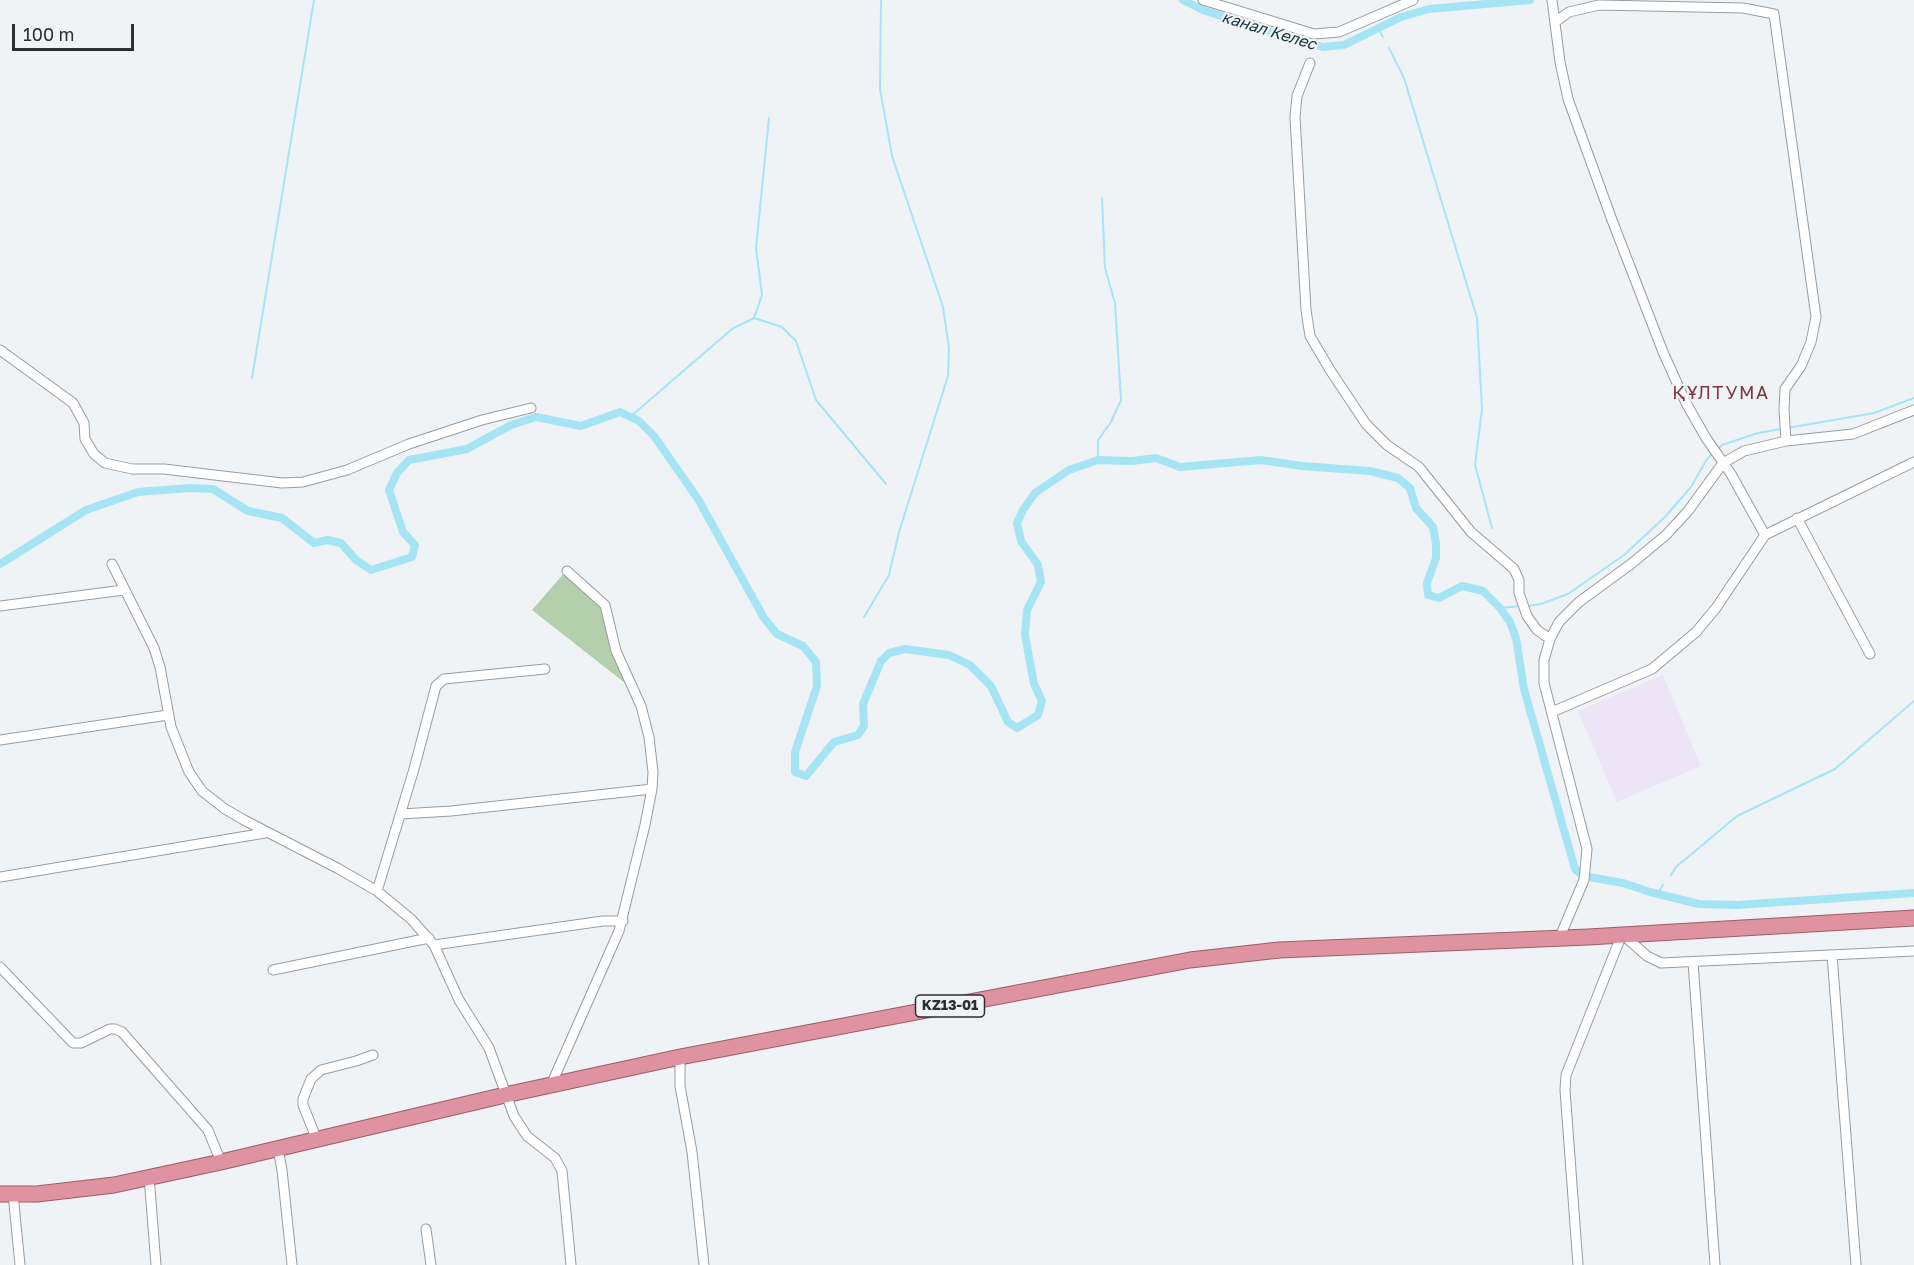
<!DOCTYPE html>
<html>
<head>
<meta charset="utf-8">
<style>
	body { margin:0 }
	#map { position:relative; width:1914px; height:1265px; overflow:hidden; background:#eff3f6; font-family:"Golos Text",sans-serif }
	canvas { display:block }
	.scale { position:absolute; left:12px; top:24px; width:122px; height:27px; box-sizing:border-box; border:3px solid #2d2e30; border-top:0; padding-left:8px; font-size:18px; line-height:21px; white-space:nowrap; color:#2d2e30; -webkit-text-stroke:4px #eff3f6; paint-order:stroke }
</style>
</head>
<body>
<div id="map">
<canvas width="1914" height="1265"></canvas>
<div class="scale">100 m</div>
</div>
<script>
const ctx = document.querySelector('canvas').getContext('2d');
ctx.lineJoin = 'round';
function paint(path, color) {
  ctx.fillStyle = color;
  ctx.fill(path, 'evenodd');
}
function poly(rows) {
  const path = new Path2D();
  for (const r of rows) {
    path.moveTo(r[0], r[1]);
    for (let i = 2; i < r.length; i += 2) path.lineTo(r[i], r[i + 1]);
  }
  return path;
}
function strokePath(path, color, width, dash) {
  ctx.strokeStyle = color;
  ctx.lineWidth = width;
  ctx.lineCap = dash ? 'butt' : 'round';
  ctx.setLineDash(dash || []);
  ctx.stroke(path);
}
function drawText(font, color, halo, rows, align = 'center') {
  ctx.font = font + ' "Golos Text",sans-serif';
  ctx.lineWidth = 4.5;
  ctx.setLineDash([]);
  ctx.textBaseline = 'middle';
  ctx.strokeStyle = halo;
  ctx.fillStyle = color;
  for (const [text, x, y, turn = 0] of rows) {
    ctx.save();
    ctx.translate(x, y);
    ctx.rotate((+turn || 0) * Math.PI / 180);
    ctx.textAlign = isNaN(turn) ? turn : align;
    if (halo) ctx.strokeText(text, 0, 0);
    ctx.fillText(text, 0, 0);
    ctx.restore();
  }
}
const industrial = poly([
	[1663,675,1701,766,1617,802,1578,711]
]);
const green = poly([
	[565,572,606,611,618,663,625,683,532,610]
]);
const stream = poly([
	[1378,28,1383,37],
	[1389,48,1404,78,1477,318,1482,409,1475,465,1492,528],
	[754,318,762,295,756,248,769,118],
	[252,378,314,0],
	[630,417,732,329,754,318,782,327,796,341,816,400,886,484],
	[1787,428,1874,413,1914,398],
	[1717,450,1722,445,1758,433,1782,429],
	[1098,460,1098,440,1111,422,1121,400,1115,303,1105,268,1102,198],
	[1527,606,1541,604,1568,594,1624,555,1665,517,1691,487,1707,459,1712,454],
	[1500,608,1521,606],
	[864,617,889,575,899,532,948,376,949,348,943,307,892,156,880,89,881,0],
	[1671,875,1676,867,1737,816,1835,769,1914,701],
	[1657,894,1663,885]
]);
const canal = poly([
	[1183,0,1205,11,1323,47,1344,45,1401,17,1429,9,1530,0],
	[0,564,86,510,138,492,190,488,213,489,248,511,282,518,314,543,327,540,341,543,356,560,371,570,412,557,415,545,403,532,389,490,397,473,409,460,467,449,511,425,536,417,581,426,620,412,639,421,654,436,698,499,764,618,777,634,803,646,816,662,817,686,795,752,795,772,806,776,834,742,858,735,864,726,863,704,881,661,889,653,905,649,949,655,970,665,991,686,1008,722,1017,728,1038,715,1042,701,1034,684,1025,635,1027,610,1041,582,1038,565,1021,541,1017,523,1023,510,1035,493,1069,470,1098,460,1132,461,1156,458,1180,467,1261,460,1302,466,1370,471,1398,478,1410,488,1416,508,1433,527,1436,543,1436,558,1427,583,1428,595,1439,598,1462,586,1483,591,1500,608,1510,622,1516,638,1524,689,1575,869,1583,876,1623,883,1650,892,1699,904,1737,905,1914,893]
]);
const minor = poly([
	[1203,0,1314,34,1339,32,1413,0],
	[1552,0,1560,62,1568,99,1612,220,1663,352,1686,403,1706,438,1731,474,1765,535],
	[1555,22,1569,12,1599,5,1743,8,1774,14,1816,317,1811,342,1801,366,1785,389,1784,410,1786,441],
	[1310,63,1297,96,1295,117,1306,310,1310,336,1330,370,1366,424,1387,445,1419,467,1471,532,1514,569,1519,580,1519,593,1527,616,1537,630,1550,639],
	[0,350,73,403,84,423,85,439,94,454,105,463,132,469,164,469,282,483,303,482,347,470,409,444,482,420,531,408],
	[1797,518,1870,654],
	[112,564,154,648,160,667,171,727,189,772,202,791,225,809,244,820,339,869,377,891,411,919,434,945,459,1000,489,1048,514,1116,527,1136,555,1158,562,1171,571,1265],
	[0,606,124,590],
	[1552,712,1652,669,1696,632,1716,608,1765,535,1914,462],
	[0,740,168,715],
	[401,814,451,811,652,789],
	[0,877,265,833],
	[377,891,414,769,436,686,444,679,545,669],
	[1559,939,1584,880,1587,849,1544,683,1544,660,1550,639,1559,622,1579,602,1631,564,1666,535,1688,511,1723,463,1744,451,1786,441,1853,434,1914,410],
	[434,945,603,921,623,921],
	[1832,955,1856,1265],
	[1693,962,1715,1265],
	[0,967,73,1043,81,1043,110,1029,115,1029,122,1032,208,1130,221,1162],
	[273,970,429,938],
	[680,1057,680,1086,692,1152,704,1265],
	[551,1085,619,931,645,825,652,789,653,772,649,737,641,706,616,651,605,605,567,571],
	[317,1140,303,1105,303,1099,311,1079,321,1070,356,1061,373,1055],
	[278,1149,282,1170,292,1265],
	[149,1176,156,1265],
	[13,1194,20,1265],
	[426,1229,431,1265],
	[1578,1265,1565,1090,1566,1075,1622,934,1647,956,1661,963,1914,951]
]);
const trunk = poly([
	[0,1194,37,1194,114,1185,221,1162,505,1095,680,1057,1190,960,1279,950,1588,937,1914,918]
]);
const shields = [
	[950,1006,69]
];
const shieldNames = [
	["KZ13-01",950,1006]
];
const waterNames = [
	["канал Келес",1269,31,17]
];
const quarterNames = [
	["ҚҰЛТУМА",1721,393]
];
paint(industrial, '#eee4f8');
paint(green, '#b3cfac');
strokePath(stream, '#a5e4f5', 2);
strokePath(canal, '#a5e4f5', 8);
strokePath(minor, '#999c9f', 11);
strokePath(trunk, '#9c5d69', 17);
strokePath(minor, '#fff', 9);
strokePath(trunk, '#df929f', 15);
for (const [x, y, w] of shields) {
  const box = new Path2D();
  box.roundRect(x - w / 2, y - 11, w, 22, 4.5);
  ctx.fillStyle = '#eff3f6';
  ctx.fill(box);
  strokePath(box, '#2d2e30', 1.5);
}
drawText('bold 14px', '#2d2e30', null, shieldNames);
drawText('italic 16px', '#16353d', '#eff3f6', waterNames);
ctx.letterSpacing = '1.5px';
drawText('18px', '#80373f', '#eff3f6', quarterNames);
ctx.letterSpacing = '0px';
</script>
</body>
</html>
